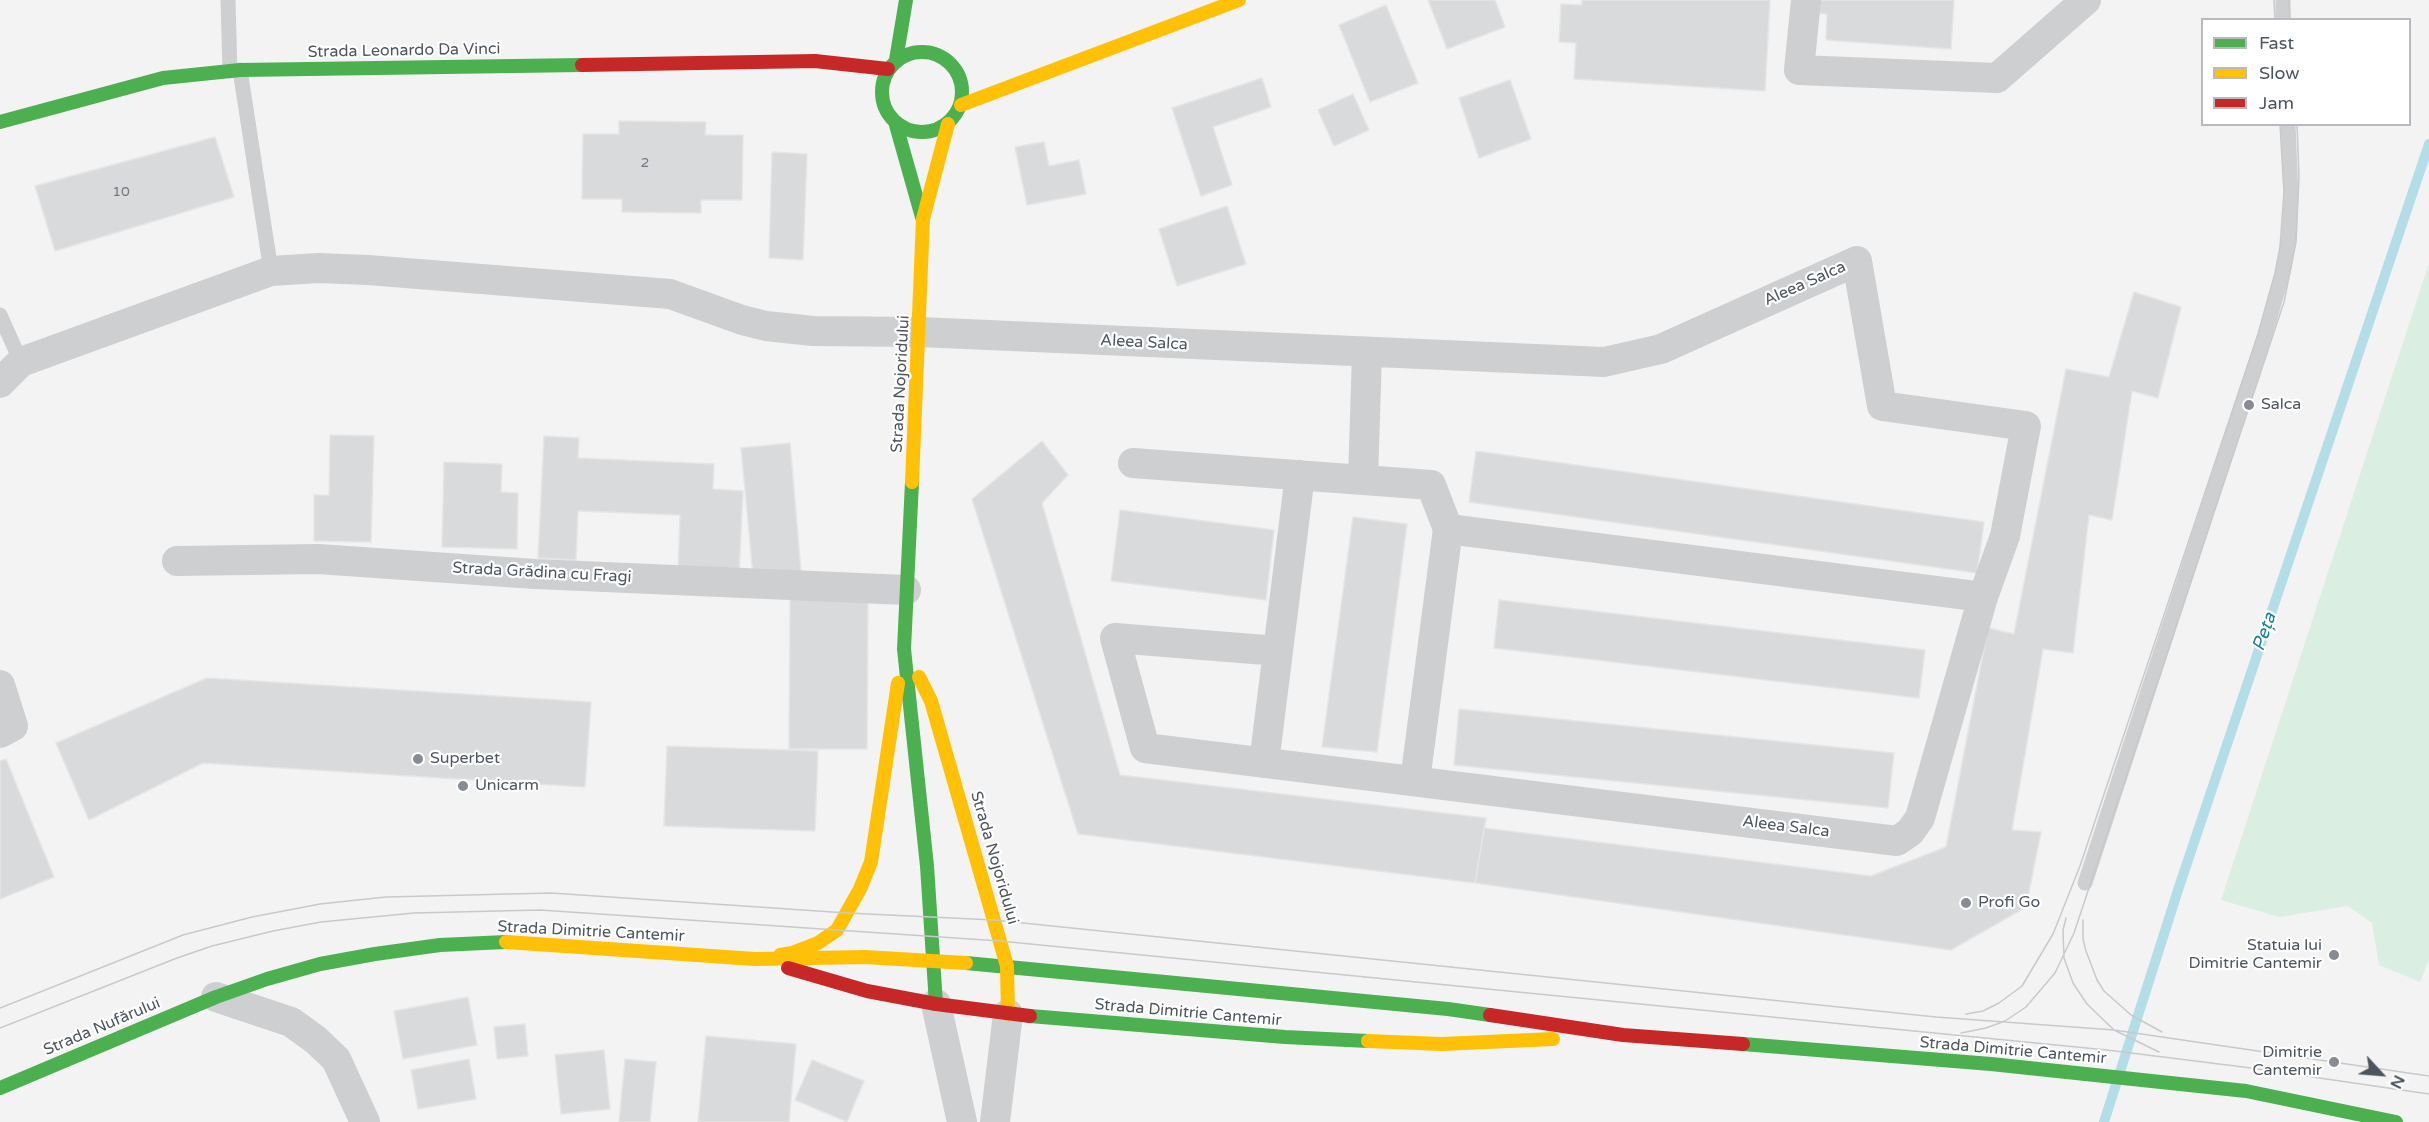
<!DOCTYPE html>
<html>
<head>
<meta charset="utf-8">
<style>
	body { margin:0 }
	#map { position:relative; width:2429px; height:1122px; overflow:hidden; background:#f3f3f3; font-family:"Varela Round",sans-serif }
	canvas { display:block }
	.legend { position:absolute; left:2201px; top:18px; width:210px; height:108px; box-sizing:border-box; background:#fff; border:2px solid #b7bbbf; margin:0; padding:8px 10px; list-style:none; font-size:18px; color:#4c555e }
	.legend li { display:flex; align-items:center; gap:12px; height:30px }
	.legend b { width:30px; border:2px solid #b7bbbf }
	.north { position:absolute; left:2351px; top:1044px; width:60px; height:60px; -webkit-text-stroke:4px #fff; paint-order:stroke; rotate:116deg; font-size:16px; font-weight:700; line-height:24px; text-align:center; color:#4c555e }
	.north::after { content:''; display:block; margin:auto; width:21px; height:27px; background:#4c555e; clip-path:polygon(50% 0,100% 100%,50% 72%,0 100%) }
</style>
</head>
<body>
<div id="map">
<canvas width="2429" height="1122"></canvas>
<ul class="legend">
<li><b style="height:8px;background:#4caf50"></b>Fast</li>
<li><b style="height:8px;background:#ffc107"></b>Slow</li>
<li><b style="height:8px;background:#c62828"></b>Jam</li>
</ul>
<div class="north">N</div>
</div>
<script>
const ctx = document.querySelector('canvas').getContext('2d');
ctx.lineJoin = 'round';
function paint(path, color) {
  ctx.fillStyle = color;
  ctx.fill(path, 'evenodd');
}
function poly(rows) {
  const path = new Path2D();
  for (const r of rows) {
    if (r.length === 3) {
      path.moveTo(r[0] + r[2], r[1]);
      path.arc(r[0], r[1], r[2], 0, 2 * Math.PI);
      continue;
    }
    path.moveTo(r[0], r[1]);
    for (let i = 2; i < r.length; i += 2) path.lineTo(r[i], r[i + 1]);
  }
  return path;
}
function strokePath(path, color, width, dash) {
  ctx.strokeStyle = color;
  ctx.lineWidth = width;
  ctx.lineCap = dash ? 'butt' : 'round';
  ctx.setLineDash(dash || []);
  ctx.stroke(path);
}
function drawText(font, color, halo, rows, align = 'center') {
  ctx.font = font + ' "Varela Round",sans-serif';
  ctx.lineWidth = 4.5;
  ctx.setLineDash([]);
  ctx.textBaseline = 'middle';
  ctx.strokeStyle = halo;
  ctx.fillStyle = color;
  for (const [text, x, y, turn = 0] of rows) {
    ctx.save();
    ctx.translate(x, y);
    ctx.rotate((+turn || 0) * Math.PI / 180);
    ctx.textAlign = isNaN(turn) ? turn : align;
    if (halo) ctx.strokeText(text, 0, 0);
    ctx.fillText(text, 0, 0);
    ctx.restore();
  }
}
const green = poly([
	[2429,263,2429,960,2420,982,2379,965,2372,923,2348,906,2279,917,2221,900]
]);
const stream = poly([
	[2104,1122,2179,887,2429,144]
]);
const building = poly([
	[1428,0,1495,0,1505,27,1447,49,1428,0],
	[1582,0,1770,0,1765,91,1574,79,1576,43,1559,42,1561,4,1582,5,1582,0],
	[1815,0,1954,0,1951,49,1826,40,1827,14,1814,13,1815,0],
	[1386,5,1418,83,1370,102,1339,25,1386,5],
	[1262,78,1271,107,1213,127,1232,185,1201,196,1172,108,1262,78],
	[1510,80,1531,139,1479,158,1459,98,1510,80],
	[1353,94,1369,130,1334,146,1318,110,1353,94],
	[619,121,706,122,705,135,743,135,742,200,701,200,701,213,622,212,622,199,582,199,583,134,619,134,619,121],
	[215,137,234,197,55,251,35,186,215,137],
	[1044,142,1049,166,1079,160,1086,194,1027,205,1015,147,1044,142],
	[772,152,807,154,803,260,769,258,772,152],
	[1227,206,1246,264,1177,286,1159,229,1227,206],
	[2134,292,2181,307,2158,398,2132,391,2112,520,2089,515,2073,653,2043,649,2012,830,2041,832,2026,907,1951,950,1475,883,1484,828,1871,876,1946,847,1988,628,2014,634,2066,369,2109,377,2134,292],
	[330,435,374,436,371,542,314,541,314,495,329,495,330,435],
	[544,436,579,438,578,458,714,464,713,489,743,491,739,575,678,573,680,515,578,511,576,560,538,558,544,436],
	[1042,441,1068,475,1042,503,1120,775,1486,818,1475,883,1078,834,972,499,1042,441],
	[790,443,801,571,753,575,741,448,790,443],
	[1476,451,1984,522,1977,573,1469,502,1476,451],
	[444,462,502,464,501,492,518,493,517,549,442,547,444,462],
	[1120,510,1274,530,1266,600,1111,581,1120,510],
	[1353,517,1407,524,1377,752,1322,747,1353,517],
	[790,596,868,596,867,749,789,749,790,596],
	[1499,600,1925,650,1919,698,1494,648,1499,600],
	[207,678,591,702,585,787,203,763,89,820,56,743,207,678],
	[1459,709,1894,753,1888,808,1454,765,1459,709],
	[667,746,818,751,815,831,664,826,667,746],
	[6,759,54,877,0,899,0,761,6,759],
	[468,997,477,1045,403,1059,394,1011,468,997],
	[525,1024,528,1056,497,1059,494,1027,525,1024],
	[706,1036,796,1044,789,1122,698,1122,706,1036],
	[604,1050,610,1109,561,1114,555,1055,604,1050],
	[469,1059,476,1099,418,1109,411,1070,469,1059],
	[625,1059,656,1062,650,1122,619,1122,625,1059],
	[812,1060,864,1081,847,1122,795,1100,812,1060]
]);
const lane = poly([
	[228,0,230,71],
	[2283,0,2283,20],
	[240,70,271,271],
	[0,315,21,362],
	[2085,883,2265,335,2284,268,2289,237,2291,196,2288,124]
]);
const street = poly([
	[1806,0,1799,70,1997,78,2086,0],
	[0,383,21,362,271,271,318,268,368,270,670,294,742,320,766,326,813,331,920,332,1604,362,1661,349,1857,261,1882,406,2026,426,2005,536,1983,597,1920,818,1910,832,1897,841,1145,748,1115,638,1278,651,1300,475],
	[1133,463,1431,485,1448,529,1983,597],
	[1363,480,1367,353],
	[177,561,318,559,535,574,906,590],
	[0,685,13,726,0,733],
	[1264,763,1278,651],
	[1415,781,1448,529],
	[216,997,291,1022,316,1040,336,1059,365,1122],
	[936,1004,962,1122],
	[995,1122,1008,1014]
]);
const fast = poly([
	[922,92,40],
	[896,60,906,0],
	[0,122,163,78,240,70,582,65],
	[896,125,922,217],
	[912,482,904,649,927,866,936,1004],
	[966,963,1448,1009,1490,1015],
	[1030,1016,1285,1037,1368,1041],
	[1743,1044,1991,1064,2246,1091,2396,1122],
	[0,1088,216,997,267,979,320,964,375,954,440,945,506,942]
]);
const slow = poly([
	[961,105,1239,0],
	[912,482,923,219,948,124],
	[919,677,931,701,1007,966,1008,1014],
	[506,942,755,959,865,957,966,963],
	[780,955,792,953,818,943,837,930,860,889,871,862,898,683],
	[1368,1041,1442,1044,1553,1039]
]);
const jam = poly([
	[582,65,815,61,888,69],
	[788,968,867,991,936,1004,1030,1016],
	[1490,1015,1623,1035,1743,1044]
]);
const tram = poly([
	[2274,0,2275,20],
	[2289,0,2290,20],
	[2066,918,2063,930,2064,958,2073,983,2087,1004,2114,1030,2159,1052],
	[2083,920,2083,939,2086,951,2097,980,2104,991,2131,1015,2162,1032],
	[0,1008,183,935,252,917,320,904,386,897,551,893,847,913,994,920,1936,1017,2114,1030,2429,1076],
	[1966,1014,1983,1011,1999,1003,2022,986,2053,934,2080,866,2258,334,2275,273,2280,247,2284,192,2280,124],
	[0,1028,177,958,212,946,273,931,321,922,414,913,540,910,1000,941,2107,1050,2251,1068,2429,1094],
	[1961,1033,1986,1028,2005,1021,2026,1007,2055,973,2074,933,2284,302,2296,242,2299,177,2297,124]
]);
const markers = [
	[2249,405,6,"#868c92"],
	[418,759,6,"#868c92"],
	[463,786,6,"#868c92"],
	[1966,903,6,"#868c92"],
	[2334,955,6,"#868c92"],
	[2334,1062,6,"#868c92"]
];
const numberNames = [
	["2",645,163],
	["10",121,192]
];
const streetNames = [
	["Strada Leonardo Da Vinci",404,51,-1],
	["Aleea Salca",1805,284,-24],
	["Aleea Salca",1144,343,3],
	["Strada Nojoridului",901,384,-87],
	["Strada Grădina cu Fragi",542,573,3],
	["Aleea Salca",1786,827,7],
	["Strada Nojoridului",994,858,74],
	["Strada Dimitrie Cantemir",591,932,3],
	["Strada Dimitrie Cantemir",1188,1013,5],
	["Strada Nufărului",102,1027,-23],
	["Strada Dimitrie Cantemir",2013,1051,5]
];
const poiNames = [
	["Salca",2261,405],
	["Superbet",430,759],
	["Unicarm",475,786],
	["Profi Go",1978,903],
	["Statuia lui",2322,946,"right"],
	["Dimitrie Cantemir",2322,964,"right"],
	["Dimitrie",2322,1053,"right"],
	["Cantemir",2322,1071,"right"]
];
const waterNames = [
	["Peța",2265,632,-71]
];
paint(green, '#daefe2');
strokePath(stream, '#b3dee8', 10);
paint(building, '#d9dadc');
strokePath(building, '#e5e5e5', 1.5);
strokePath(lane, '#cdcfd1', 15);
strokePath(street, '#cdcfd1', 30);
strokePath(fast, '#4caf50', 14);
strokePath(slow, '#ffc107', 14);
strokePath(jam, '#c62828', 14);
strokePath(tram, '#c8c9cb', 1.5);
for (const [x, y, r, color] of markers) {
  const dot = new Path2D();
  dot.arc(x, y, r, 0, 2 * Math.PI);
  ctx.fillStyle = color;
  ctx.fill(dot);
  strokePath(dot, '#fff', 2);
}
drawText('14px', '#71787f', null, numberNames);
drawText('16px', '#4c555e', '#fff', streetNames);
drawText('16px', '#4c555e', '#fff', poiNames, 'left');
drawText('italic 18px', '#1b7f99', '#fff', waterNames);
</script>
</body>
</html>
